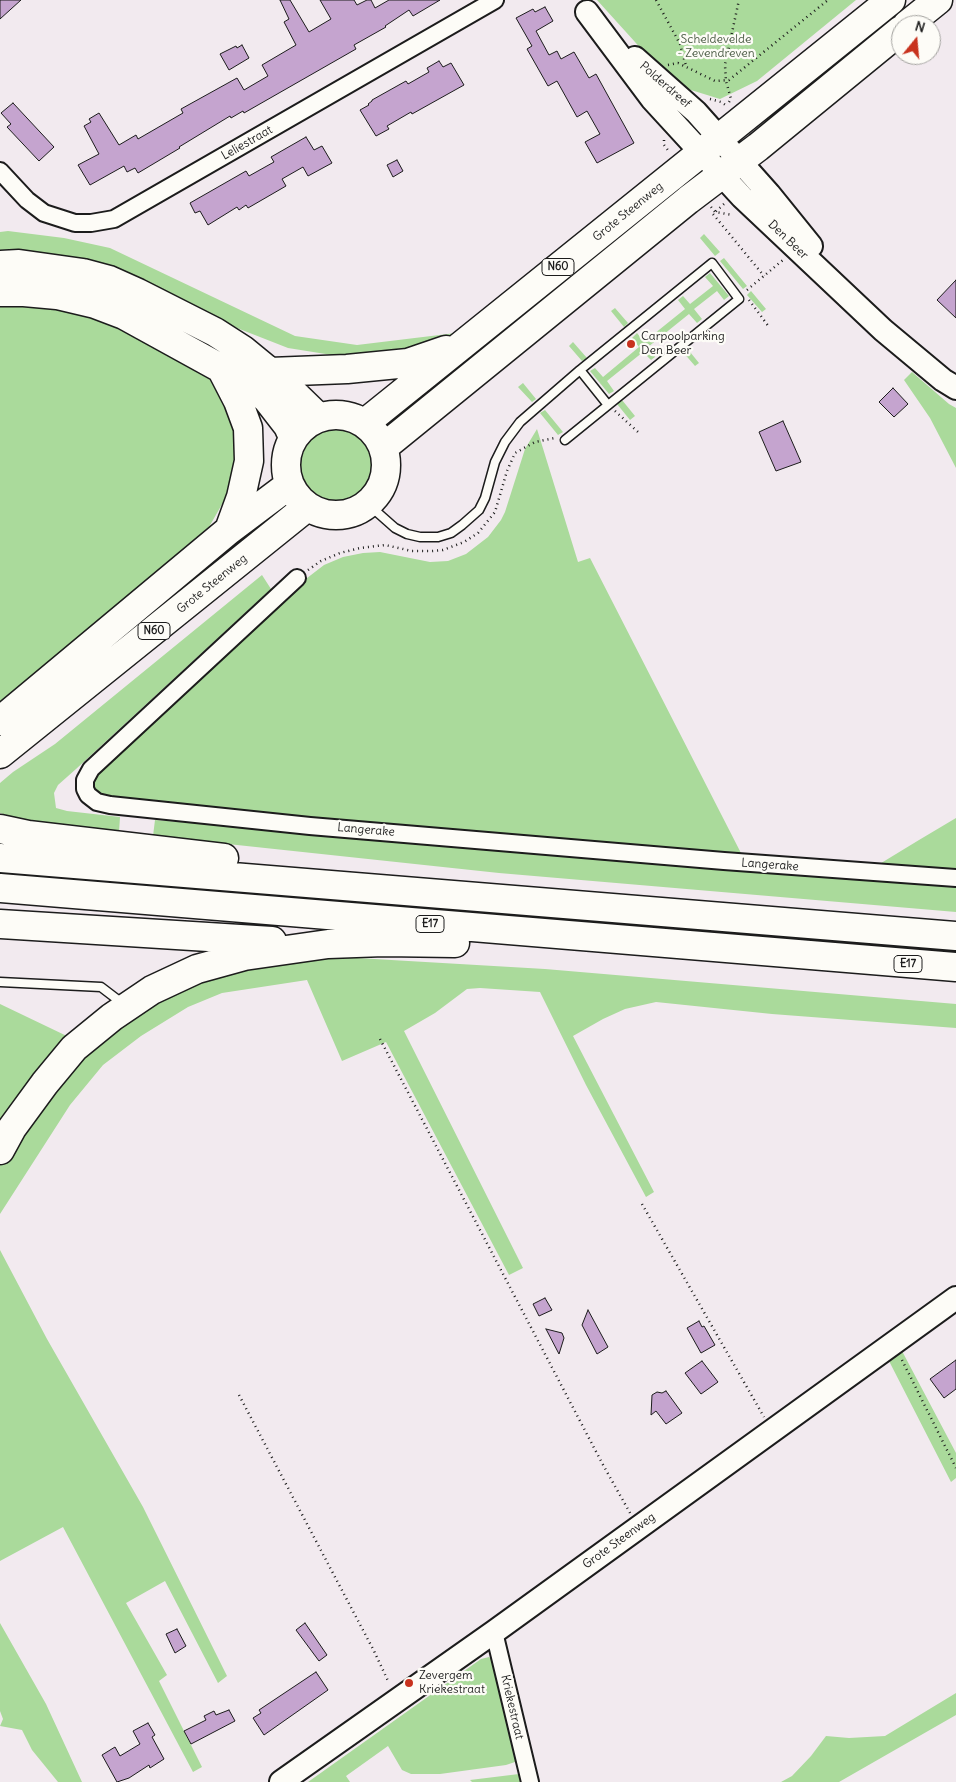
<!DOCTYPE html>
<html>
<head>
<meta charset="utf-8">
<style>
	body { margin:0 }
	#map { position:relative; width:956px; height:1782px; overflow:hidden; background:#f2eaef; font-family:Delius,sans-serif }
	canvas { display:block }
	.north { position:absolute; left:891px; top:15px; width:50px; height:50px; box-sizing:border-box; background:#fdfcf7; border:1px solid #a3a29f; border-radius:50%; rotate:17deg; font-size:14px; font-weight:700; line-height:20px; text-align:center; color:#1c1c1c }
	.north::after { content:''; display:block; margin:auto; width:18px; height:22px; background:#c8321e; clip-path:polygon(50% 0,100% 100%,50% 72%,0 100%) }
</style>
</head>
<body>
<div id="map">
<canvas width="956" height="1782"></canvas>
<div class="north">N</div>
</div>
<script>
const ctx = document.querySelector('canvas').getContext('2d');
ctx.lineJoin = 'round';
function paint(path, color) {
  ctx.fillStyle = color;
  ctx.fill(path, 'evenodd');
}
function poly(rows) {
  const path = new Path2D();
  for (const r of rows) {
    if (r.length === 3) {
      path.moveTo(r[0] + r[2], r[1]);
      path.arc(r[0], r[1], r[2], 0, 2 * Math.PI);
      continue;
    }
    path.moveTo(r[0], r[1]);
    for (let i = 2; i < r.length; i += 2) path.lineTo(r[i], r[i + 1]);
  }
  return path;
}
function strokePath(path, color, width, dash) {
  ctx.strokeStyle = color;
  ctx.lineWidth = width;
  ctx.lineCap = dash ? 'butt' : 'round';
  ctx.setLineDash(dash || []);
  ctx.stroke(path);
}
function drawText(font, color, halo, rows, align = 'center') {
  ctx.font = font + ' Delius,sans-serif';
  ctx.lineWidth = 4.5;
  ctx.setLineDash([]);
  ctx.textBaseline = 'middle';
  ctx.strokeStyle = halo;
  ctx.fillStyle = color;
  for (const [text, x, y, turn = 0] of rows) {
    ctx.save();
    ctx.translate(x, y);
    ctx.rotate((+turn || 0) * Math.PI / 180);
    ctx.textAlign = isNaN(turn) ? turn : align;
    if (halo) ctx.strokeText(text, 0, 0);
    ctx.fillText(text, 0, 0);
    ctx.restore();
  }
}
const green = poly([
	[597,0,856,0,757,81,720,99,678,86,654,63],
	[8,231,64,238,110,248,295,336,357,345,456,333,409,353,357,359,288,348,237,328,155,287,0,253,0,232],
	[704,234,720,252,715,256,700,238],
	[724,258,747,286,743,289,720,261],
	[710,273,729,296,724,300,717,291,694,309,702,319,697,323,689,314,648,347,655,357,651,360,643,352,607,381,614,391,609,394,590,371,595,368,603,377,639,347,632,338,637,333,644,342,685,309,678,300,683,296,690,304,713,286,705,277],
	[751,291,766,309,762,312,747,295],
	[0,303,39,303,119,323,220,380,237,419,237,478,209,527,0,703],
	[615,308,628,323,624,327,611,311],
	[573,342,587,358,582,361,569,346],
	[686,347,699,363,695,366,682,351],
	[912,372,949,404,956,408,956,468,930,418,904,380],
	[523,383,536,399,532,402,518,387],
	[622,400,635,416,630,420,617,404],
	[545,410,563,432,558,435,540,413],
	[337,465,36],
	[537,429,578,562,590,558,743,857,422,831,115,800,99,795,93,788,94,779,97,774,285,595,324,565,343,557,363,553,380,552,430,562,448,561,466,554,488,537,501,520,505,512,525,449],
	[262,575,271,589,76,769,58,785,54,793,56,808,67,811,120,817,119,832,54,824,16,818,0,813,0,783,13,772,55,744],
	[956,818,956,872,873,868,919,840],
	[155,820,956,885,956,912,499,873,153,836],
	[340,957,545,969,956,1004,956,1028,772,1014,656,1002,625,1009,603,1019,573,1036,654,1192,646,1197,586,1085,540,992,480,988,467,989,435,1013,404,1031,523,1268,509,1275,386,1042,342,1061,307,980,222,993,188,1007,141,1036,103,1065,70,1105,0,1214,0,1166,25,1125,55,1081,130,1014,215,976,300,959],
	[0,1004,71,1038,0,1136],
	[0,1250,47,1339,143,1507,227,1676,218,1683,165,1581,126,1603,167,1675,159,1681,202,1767,193,1772,63,1527,0,1561],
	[902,1351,956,1453,956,1478,951,1482,889,1361],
	[0,1623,46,1704,82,1782,58,1782,32,1750,22,1730,0,1726,3,1719,0,1711],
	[489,1657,496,1664,516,1752,515,1762,506,1765,440,1774,411,1774,402,1770,388,1746,346,1776,350,1782,308,1782,481,1659],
	[956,1693,956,1715,839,1782,781,1782,792,1776,811,1756,826,1736,849,1738,885,1736],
	[519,1774,521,1782,472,1782,470,1780]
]);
const building = poly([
	[0,0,21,0,0,19,0,0],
	[280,0,290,0,309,32,331,19,320,0,354,0,357,5,367,0,371,0,375,8,389,0,440,0,413,16,409,10,385,26,386,27,354,45,356,49,244,113,243,111,231,118,230,116,179,147,180,148,138,173,135,168,127,172,124,166,90,185,78,165,99,154,84,126,91,122,89,119,99,113,119,145,136,135,138,139,183,113,181,109,237,78,244,90,268,76,262,65,296,45,284,22,289,19,280,0],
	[545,7,553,21,536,31,549,55,557,51,561,59,574,52,589,78,596,74,634,143,597,163,585,142,600,134,587,111,577,117,557,81,548,86,527,49,532,46,516,18,533,9,535,12,545,7],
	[242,45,249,58,229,70,220,54,236,46,237,48,242,45],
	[439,61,443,67,451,63,464,85,412,114,411,112,387,126,389,129,376,136,360,110,369,105,368,104,372,101,372,100,406,81,408,84,429,72,427,68,439,61],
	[13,103,54,147,39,161,7,127,11,124,1,113,13,103],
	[306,137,314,150,322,146,332,163,308,176,303,167,282,179,286,186,248,208,246,205,239,210,237,207,208,225,200,211,195,213,190,203,246,171,249,176,274,162,271,157,306,137],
	[397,160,403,171,393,177,387,165,397,160],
	[956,280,956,318,937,300,956,280],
	[893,388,908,404,894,417,879,402,893,388],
	[783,421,801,462,776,471,759,432,783,421],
	[545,1298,552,1310,539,1316,533,1304,545,1298],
	[588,1310,608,1347,597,1354,582,1325,588,1310],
	[699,1321,702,1327,704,1326,715,1345,701,1353,687,1328,699,1321],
	[546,1329,562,1333,564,1338,559,1354,546,1329],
	[956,1360,956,1389,944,1398,930,1379,956,1360],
	[702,1361,718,1382,701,1394,685,1373,702,1361],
	[666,1391,682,1413,666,1424,656,1411,651,1415,652,1395,657,1392,662,1393,666,1391],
	[305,1623,327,1655,319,1661,296,1630,305,1623],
	[177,1629,186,1646,175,1653,166,1634,177,1629],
	[316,1672,328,1690,264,1735,253,1718,261,1713,259,1710,316,1672],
	[229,1710,235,1721,191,1744,184,1731,206,1720,204,1716,214,1711,216,1715,229,1710],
	[148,1723,155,1735,152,1737,164,1759,150,1768,149,1765,129,1778,117,1782,102,1755,115,1747,120,1756,140,1744,133,1731,148,1723]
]);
const path = poly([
	[656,0,680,44,686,66],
	[668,65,678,63,715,81,729,80,828,0],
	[710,99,721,102,727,106],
	[729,102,731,99,726,81,725,65,739,0],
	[664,140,664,145,670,153],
	[724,204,713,214,764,276],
	[711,207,715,212,733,215],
	[747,290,783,260],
	[749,300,769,327],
	[615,411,638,432],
	[308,570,321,561,340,553,360,548,385,545,412,551,432,551,443,550,464,542,478,533,495,512,507,471,515,453,535,442,555,438],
	[380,1039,602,1463,630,1513],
	[642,1204,764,1417],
	[902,1360,956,1468],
	[239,1395,374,1651,389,1683]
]);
const lane = poly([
	[580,370,608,405],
	[369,505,395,528,407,534,420,537,438,537,451,533,462,525,479,510,485,498,495,462,505,442,520,422,580,370,712,263,739,299,565,440],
	[0,982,101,987,122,1003]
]);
const street = poly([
	[0,171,27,200,44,213,75,223,91,223,114,219,495,0],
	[297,578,91,769,85,780,85,789,88,795,97,802,110,805,310,826,724,861,956,878],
	[494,1632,530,1782]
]);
const secondary = poly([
	[587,12,652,99,742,197,883,330,943,380,956,388],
	[635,58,696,112,769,194,811,246],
	[281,1782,494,1632,956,1298]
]);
const highway = poly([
	[907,25,938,0],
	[0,265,19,264,83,273,109,280,138,293,215,332,243,350,282,382,318,417],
	[0,292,24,292,57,295,95,304,124,315,253,386,267,399,288,426,293,437],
	[221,368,238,401,248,428,249,461,241,497,229,530],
	[270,372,347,369,408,363,446,350],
	[336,465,50],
	[365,423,891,0],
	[384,447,688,200,758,147,901,30],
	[0,721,229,530,289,485],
	[0,754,307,507],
	[0,829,28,835,224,858],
	[0,858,956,936],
	[0,888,956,967],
	[0,924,272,941],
	[0,1150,12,1128,45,1083,74,1048,112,1017,152,990,197,969,244,956,328,944,384,942,455,943]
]);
const markers = [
	[631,344,5,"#c8321e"],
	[409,1683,5,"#c8321e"]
];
const shields = [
	[558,267,32],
	[154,631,32],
	[430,924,28],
	[908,964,28]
];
const shieldNames = [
	["N60",558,267],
	["N60",154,631],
	["E17",430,924],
	["E17",908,964]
];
const parkNames = [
	["Scheldevelde",716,40],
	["- Zevendreven",716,54]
];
const streetNames = [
	["Polderdreef",665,85,41],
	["Leliestraat",247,143,-30],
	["Grote Steenweg",628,212,-39],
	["Den Beer",788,240,44],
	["Grote Steenweg",212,584,-39],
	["Langerake",366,830,5],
	["Langerake",770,865,4],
	["Grote Steenweg",619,1541,-36],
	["Kriekestraat",512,1707,77]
];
const poiNames = [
	["Carpoolparking",641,337],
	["Den Beer",641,351],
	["Zevergem",419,1676],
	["Kriekestraat",419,1690]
];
paint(green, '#aada9b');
paint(building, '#c5a4cf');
strokePath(building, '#1c1c1c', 1);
strokePath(lane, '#1c1c1c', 11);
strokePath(street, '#1c1c1c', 20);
strokePath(secondary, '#1c1c1c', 26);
strokePath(highway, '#1c1c1c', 31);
strokePath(path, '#1c1c1c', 2.5, [1, 4]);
strokePath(lane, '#fdfcf7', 8);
strokePath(street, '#fdfcf7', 16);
strokePath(secondary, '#fdfcf7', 22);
strokePath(highway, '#fdfcf7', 28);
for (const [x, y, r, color] of markers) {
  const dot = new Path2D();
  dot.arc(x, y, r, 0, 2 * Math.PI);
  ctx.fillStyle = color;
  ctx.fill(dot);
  strokePath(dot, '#fdfcf7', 2);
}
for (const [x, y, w] of shields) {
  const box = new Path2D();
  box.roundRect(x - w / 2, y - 8.5, w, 17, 4);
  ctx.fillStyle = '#fdfcf7';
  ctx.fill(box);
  strokePath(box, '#1c1c1c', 1);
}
drawText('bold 11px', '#1c1c1c', null, shieldNames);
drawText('12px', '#4e5e48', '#fdfcf7', parkNames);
drawText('12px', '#1c1c1c', '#fdfcf7', streetNames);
drawText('12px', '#1c1c1c', '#fdfcf7', poiNames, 'left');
</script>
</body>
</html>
